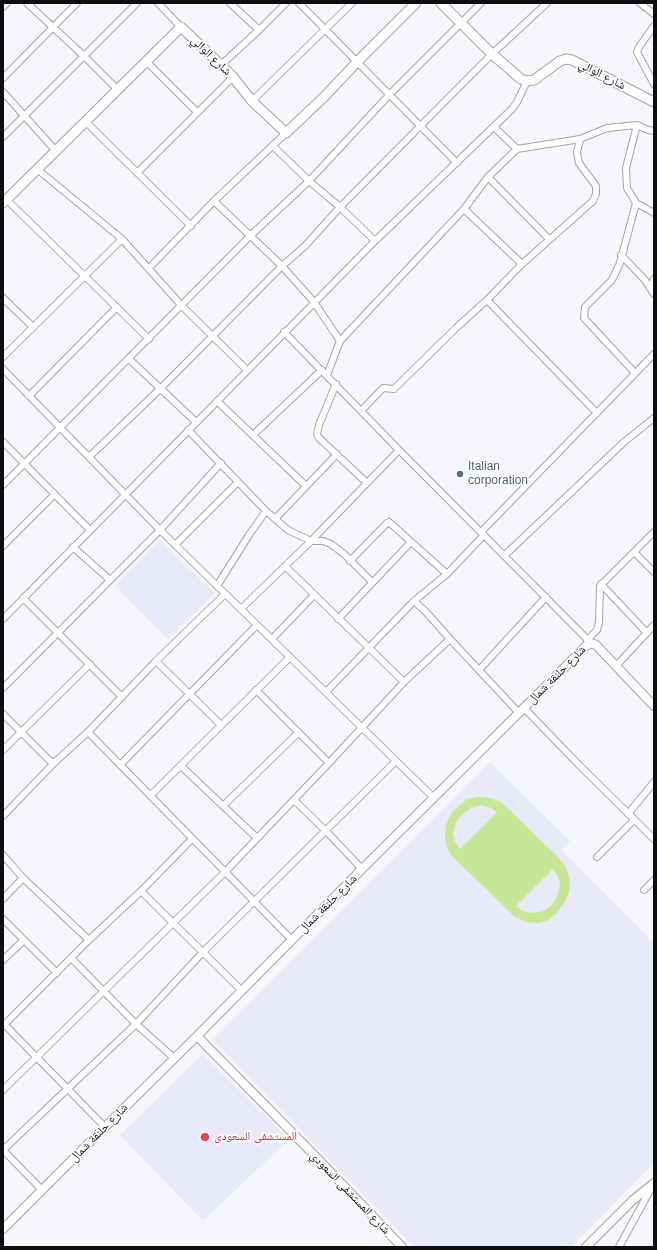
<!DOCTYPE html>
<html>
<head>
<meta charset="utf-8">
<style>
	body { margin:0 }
	#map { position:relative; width:657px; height:1250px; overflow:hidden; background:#f5f6fe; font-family:Helvetica,sans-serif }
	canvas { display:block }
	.frame { position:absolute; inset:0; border:4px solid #0e0e11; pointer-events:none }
</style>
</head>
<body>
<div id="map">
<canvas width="657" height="1250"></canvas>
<div class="frame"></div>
</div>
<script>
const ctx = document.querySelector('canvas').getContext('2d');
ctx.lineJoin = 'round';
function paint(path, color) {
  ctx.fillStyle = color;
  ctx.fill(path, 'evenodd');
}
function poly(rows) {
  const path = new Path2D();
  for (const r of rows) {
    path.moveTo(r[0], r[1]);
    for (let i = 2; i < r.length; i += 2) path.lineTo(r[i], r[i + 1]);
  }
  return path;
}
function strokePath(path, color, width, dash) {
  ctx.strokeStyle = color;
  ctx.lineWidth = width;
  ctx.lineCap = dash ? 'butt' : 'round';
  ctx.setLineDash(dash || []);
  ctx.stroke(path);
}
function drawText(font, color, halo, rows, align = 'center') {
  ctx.font = font + ' Helvetica,"Noto Naskh Arabic",sans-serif';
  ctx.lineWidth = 3.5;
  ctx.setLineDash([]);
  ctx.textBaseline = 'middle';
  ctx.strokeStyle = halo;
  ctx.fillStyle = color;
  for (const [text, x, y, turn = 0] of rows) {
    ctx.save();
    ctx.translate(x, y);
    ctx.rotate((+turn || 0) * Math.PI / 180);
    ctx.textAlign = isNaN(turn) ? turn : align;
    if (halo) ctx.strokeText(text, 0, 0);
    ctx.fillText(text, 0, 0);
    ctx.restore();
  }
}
const built = poly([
	[160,540,215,593,168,639,115,586],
	[490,762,570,841,561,850,654,943,654,1163,571,1247,414,1247,213,1040],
	[203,1054,289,1139,203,1221,120,1135]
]);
const green = poly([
	[478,797,490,798,501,802,559,858,566,867,570,880,569,893,564,903,557,913,548,920,539,923,527,922,515,917,451,855,447,847,445,838,446,824,452,812,467,799],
	[482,805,491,808,497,812,460,849,455,842,453,834,456,822,464,813,471,808],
	[553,869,558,876,560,883,558,895,551,906,543,911,533,913,523,911,516,906]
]);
const minor = poly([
	[27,3,84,56,118,90],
	[158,3,181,27],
	[230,3,259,30],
	[299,3,457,163],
	[640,3,654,14],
	[3,7,7,3],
	[654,26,639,47,637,52,654,84],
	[146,61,197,112],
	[221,65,259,30,286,3],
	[3,78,77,3],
	[3,92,56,151],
	[252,101,352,3],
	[86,122,191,226],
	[494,127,517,149],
	[3,137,137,3],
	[273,146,309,181,340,207,375,241],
	[37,169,122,239,182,306,247,370],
	[137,173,233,77],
	[488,177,549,239],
	[7,200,149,339],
	[214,201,282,266,314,302,340,341],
	[636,203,654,213],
	[464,209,522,264],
	[621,255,645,280,654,294],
	[149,268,214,201,286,133],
	[650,288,654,279],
	[3,298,33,327],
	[487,300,597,413],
	[284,332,399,450,591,643],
	[3,357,122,239],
	[129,359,196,422],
	[3,369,160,530,434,798],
	[635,373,584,318,585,307,611,281,614,276,620,263,636,203,627,188,626,168,637,125],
	[327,375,340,341,464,209,488,177,517,149,580,139],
	[336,384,319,425,317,434,319,438,367,483],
	[29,396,117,307],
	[217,401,306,486],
	[362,410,383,388,394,389,456,328,487,300,522,264,593,201,596,194,596,186,579,163,577,152,580,139,607,128,637,125,648,130,654,131],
	[188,430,266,511,288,530,311,541,323,541,331,544,344,554,372,582],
	[253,435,322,370],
	[3,442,90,530],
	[89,457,160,389,282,266,305,246,340,207,492,54,547,3],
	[3,485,250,236,309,181,390,94,481,3],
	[275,519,337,454],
	[481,532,654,354],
	[175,545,238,482],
	[3,546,54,495],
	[73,547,110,580],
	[634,552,654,572],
	[504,556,624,442,654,418],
	[350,561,387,523,389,522,447,574],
	[285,566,404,682],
	[601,584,647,633],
	[217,586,249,535,266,511],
	[23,598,122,697],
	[414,601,426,612,450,639,519,713],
	[241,609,311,541,399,450],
	[3,619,375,241,512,109,517,102,527,81],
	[338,619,411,542],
	[272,639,314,595],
	[587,640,597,630,599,622,600,586,654,532],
	[156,661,221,725],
	[616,666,654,625],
	[479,670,546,597],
	[3,688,160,530,221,463],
	[256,690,329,763],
	[326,692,414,601,447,574,484,535],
	[524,708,580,766,654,839],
	[3,714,51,762,55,762,88,732,292,940],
	[88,732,156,661,225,594],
	[3,750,90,664],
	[120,765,257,625],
	[181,766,257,838],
	[150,796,290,657],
	[294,800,326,831,362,869],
	[224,805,298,733],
	[628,814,654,782],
	[3,816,55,762],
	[3,855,23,878,89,940],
	[597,857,634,820],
	[644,890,654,880],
	[141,891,242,991],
	[3,899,23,878],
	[3,919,57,973],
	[71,958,136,1024,174,1058],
	[3,960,24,940],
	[4,1024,105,1127],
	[3,1026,89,940,141,891,192,839],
	[3,1090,225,872,329,763,404,682,450,639],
	[3,1150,136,1024,203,952,396,761],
	[3,1150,42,1190],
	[619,1247,653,1185]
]);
const tertiary = poly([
	[197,1036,320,1161,402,1247],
	[3,1229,105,1127,197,1036,362,869,586,646,591,643,596,645,654,706],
	[586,1247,633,1200,654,1183]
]);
const secondary = poly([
	[441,3,492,54,521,79,527,81,534,80,560,61,566,59,572,60,654,102],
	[3,203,181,27,221,65,233,77,252,101,286,133,324,97,358,61,416,3]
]);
const markers = [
	[460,474,4,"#5c6f8a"],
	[205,1137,5,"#e0444e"]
];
const streetNames = [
	["شارع الوالي",211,56,44],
	["شارع الوالي",602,75,27],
	["شارع حلنقة شمال",557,675,-45],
	["شارع حلنقة شمال",328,904,-45],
	["شارع حلنقة شمال",99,1133,-45],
	["شارع المستشفى السعودي",350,1193,46]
];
const serviceNames = [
	["Italian",468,467],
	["corporation",468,481]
];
const healthNames = [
	["المستشفى السعودى",214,1137]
];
paint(built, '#e8eaf9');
paint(green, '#c6e896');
strokePath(minor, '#a3a4ab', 8);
strokePath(tertiary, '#a3a4ab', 10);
strokePath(secondary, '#a3a4ab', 11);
strokePath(minor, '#fff', 6);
strokePath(tertiary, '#fff', 8);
strokePath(secondary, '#fff', 9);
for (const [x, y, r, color] of markers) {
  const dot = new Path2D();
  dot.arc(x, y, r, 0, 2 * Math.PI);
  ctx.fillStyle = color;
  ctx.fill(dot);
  strokePath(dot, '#fff', 1.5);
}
drawText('12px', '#0e0e11', '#fff', streetNames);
drawText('12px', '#4e5e75', '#fff', serviceNames, 'left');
drawText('12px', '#be3a42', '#fff', healthNames, 'left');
</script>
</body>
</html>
